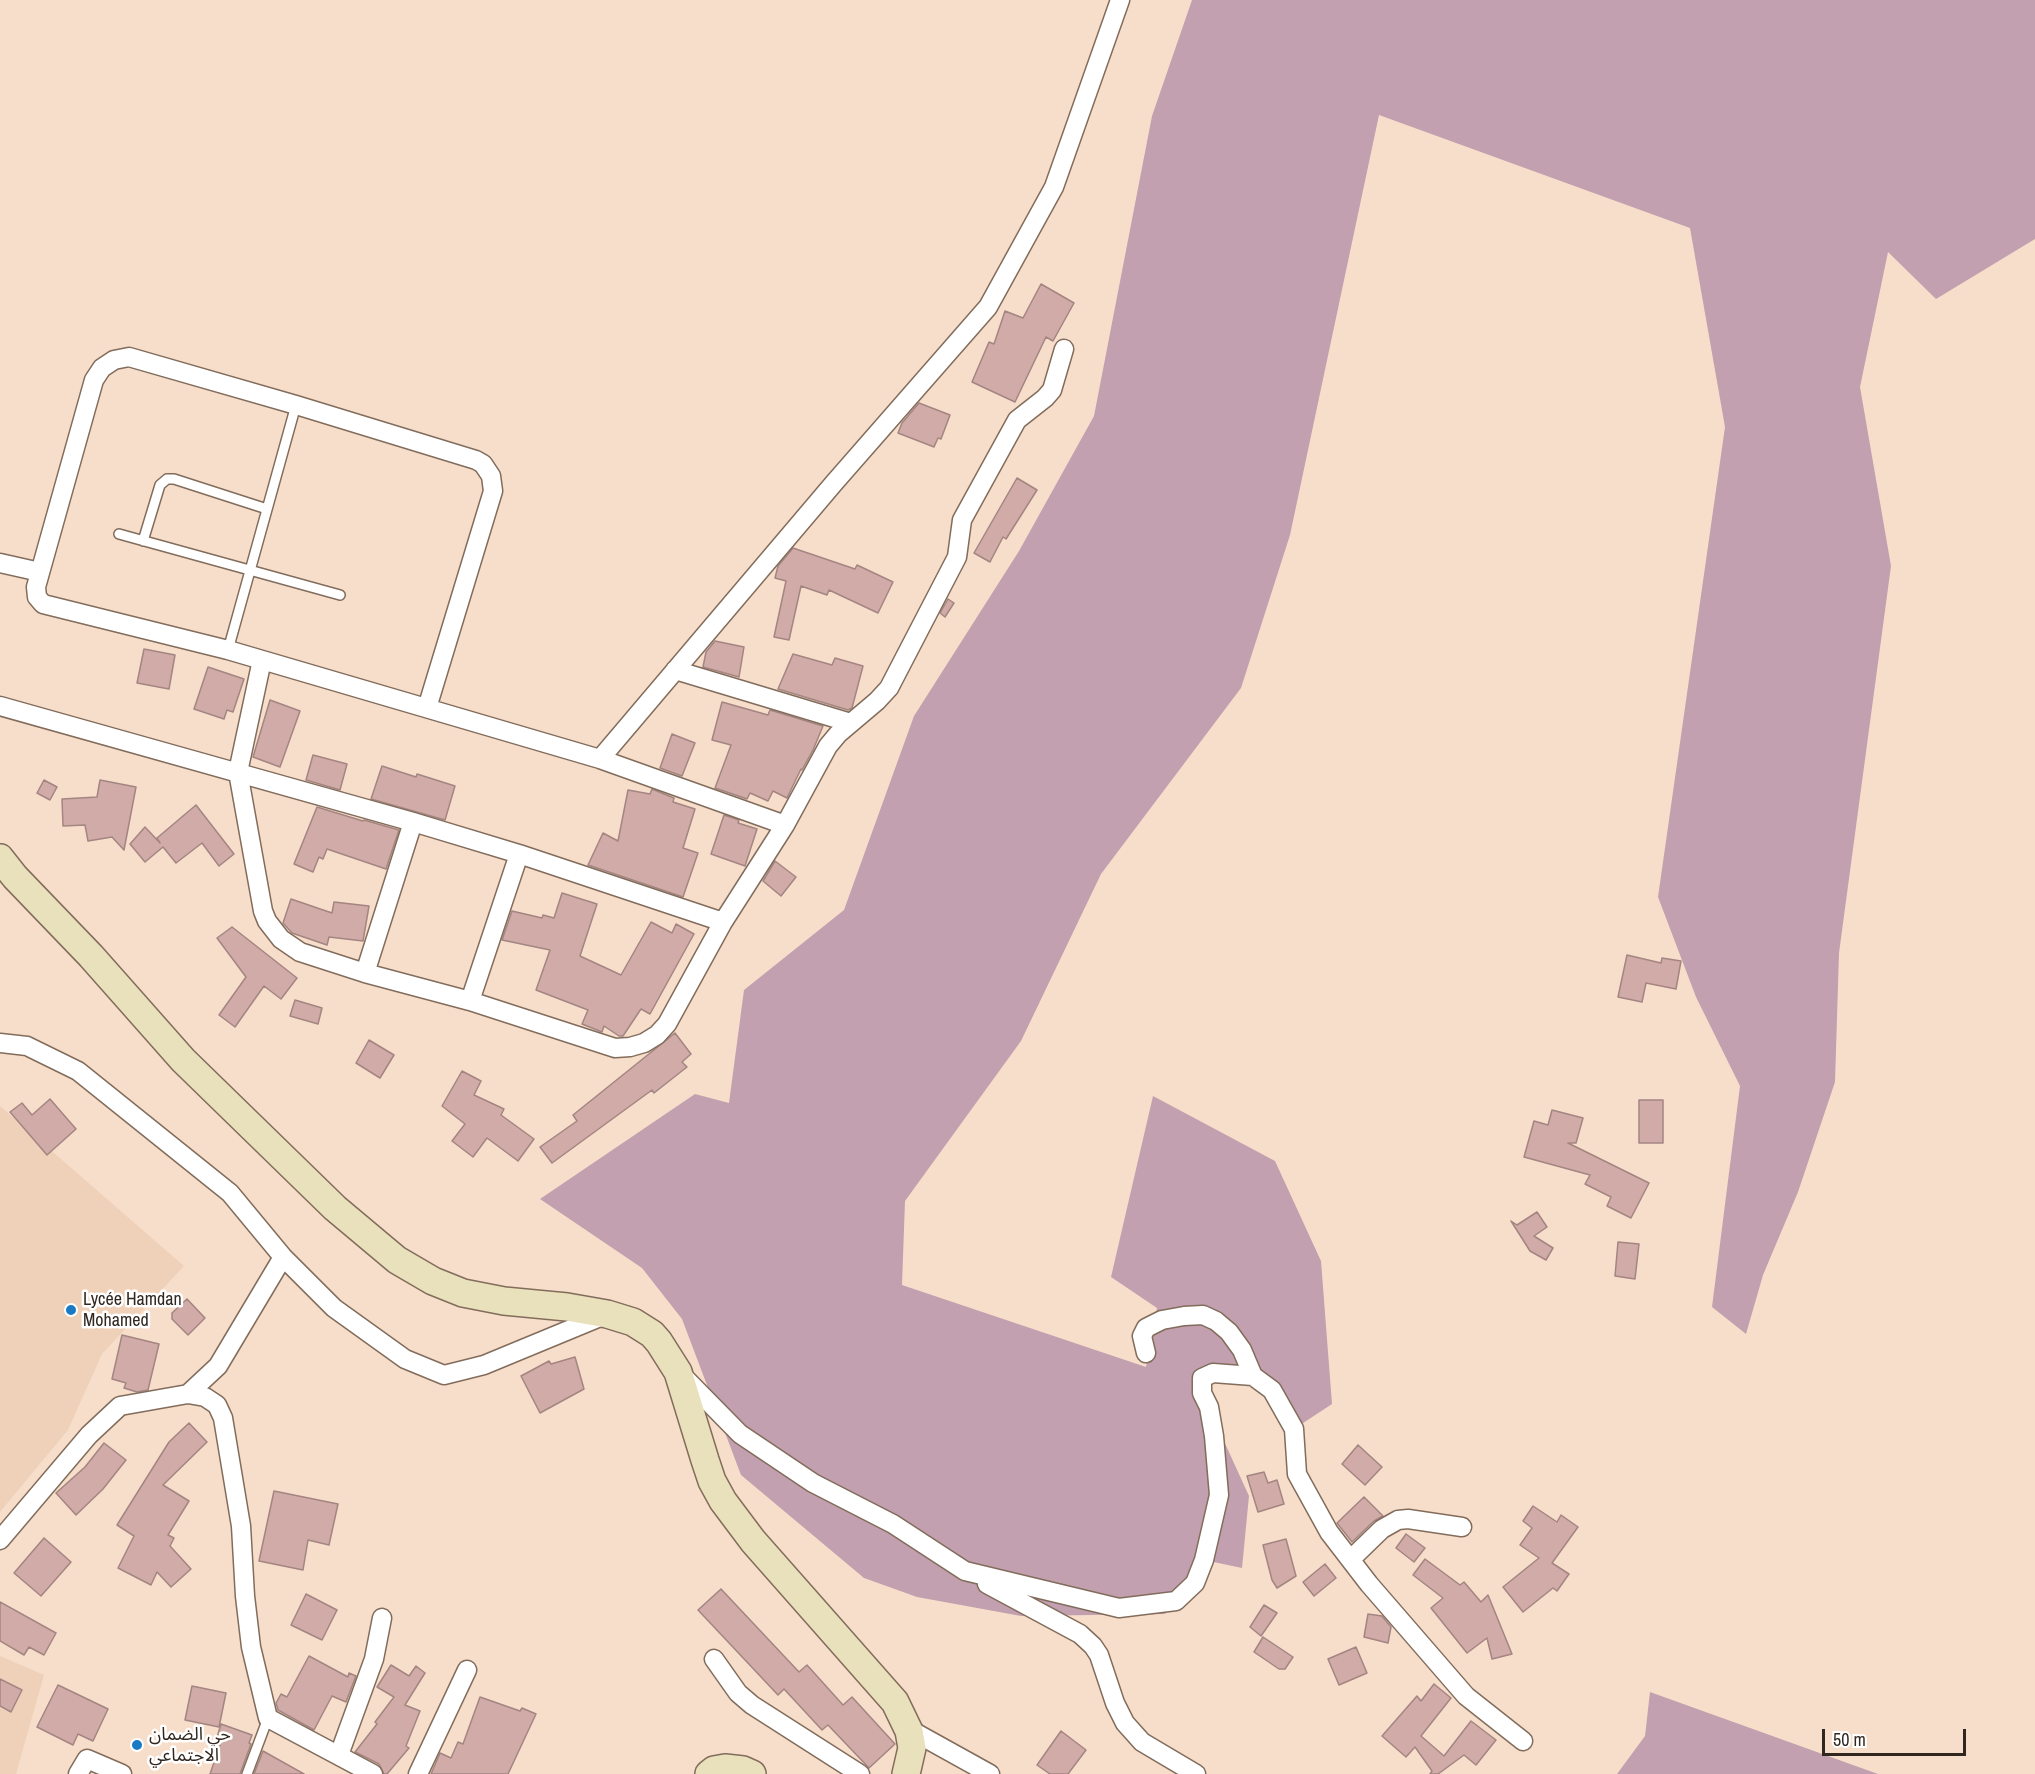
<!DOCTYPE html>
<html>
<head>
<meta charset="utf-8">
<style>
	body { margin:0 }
	#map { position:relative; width:2035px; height:1774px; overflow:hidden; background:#f7decb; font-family:"Archivo Narrow",sans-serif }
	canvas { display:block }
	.scale { position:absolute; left:1822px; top:1729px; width:144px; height:27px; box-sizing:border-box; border:3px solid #302720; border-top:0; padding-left:8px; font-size:18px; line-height:21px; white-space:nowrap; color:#302720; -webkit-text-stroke:4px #fff; paint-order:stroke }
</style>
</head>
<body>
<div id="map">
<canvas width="2035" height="1774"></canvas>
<div class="scale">50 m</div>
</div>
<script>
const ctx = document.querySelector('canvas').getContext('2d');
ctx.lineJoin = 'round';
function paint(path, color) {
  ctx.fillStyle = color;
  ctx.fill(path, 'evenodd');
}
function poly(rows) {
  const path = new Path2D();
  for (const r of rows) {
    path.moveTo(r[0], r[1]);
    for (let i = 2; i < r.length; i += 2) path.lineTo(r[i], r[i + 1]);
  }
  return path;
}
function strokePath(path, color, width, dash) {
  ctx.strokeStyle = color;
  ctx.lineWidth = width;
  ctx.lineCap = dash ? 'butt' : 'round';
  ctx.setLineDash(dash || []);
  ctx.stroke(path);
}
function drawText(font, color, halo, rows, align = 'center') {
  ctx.font = font + ' "Archivo Narrow","Noto Sans Arabic",sans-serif';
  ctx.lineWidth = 5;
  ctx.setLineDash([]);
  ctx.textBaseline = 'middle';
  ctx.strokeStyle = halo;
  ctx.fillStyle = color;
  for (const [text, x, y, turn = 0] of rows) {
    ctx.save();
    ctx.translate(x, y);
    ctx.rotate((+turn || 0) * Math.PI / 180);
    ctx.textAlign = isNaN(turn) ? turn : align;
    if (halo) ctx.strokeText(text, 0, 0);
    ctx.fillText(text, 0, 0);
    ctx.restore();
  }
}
const built = poly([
	[0,1106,184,1266,102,1354,68,1430,0,1512],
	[0,1656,44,1675,16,1774,0,1774]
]);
const forest = poly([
	[1192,0,2035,0,2035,239,1936,299,1888,252,1860,387,1891,566,1839,953,1835,1082,1798,1192,1763,1275,1746,1334,1712,1307,1740,1086,1696,997,1658,897,1725,427,1690,228,1379,115,1290,535,1241,688,1101,874,1021,1041,905,1201,902,1285,1146,1367,1157,1308,1111,1277,1153,1096,1275,1161,1321,1261,1332,1404,1294,1429,1272,1390,1213,1373,1202,1393,1249,1496,1242,1568,1204,1560,1165,1614,1021,1616,917,1597,864,1578,741,1475,682,1319,642,1268,540,1199,695,1094,729,1103,744,990,844,910,914,716,1019,551,1094,416,1152,116],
	[1650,1692,1878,1774,1617,1774,1645,1736]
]);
const building = poly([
	[1041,284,1074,303,1053,341,1046,337,1015,402,972,382,989,342,994,344,1005,311,1023,318,1041,284],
	[919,403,950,415,941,439,938,438,934,447,898,433,902,423,919,403],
	[1017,478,1037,490,1006,539,1003,537,990,562,974,553,1017,478],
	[793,548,855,569,857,565,893,582,878,613,829,590,827,595,801,586,789,640,774,637,786,581,775,578,778,566,793,548],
	[948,599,954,603,945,617,940,613,948,599],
	[715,641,744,647,739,677,703,667,706,652,715,641],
	[144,649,175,655,169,689,137,683,144,649],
	[793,654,832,665,835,658,863,666,852,708,848,710,778,689,793,654],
	[208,667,244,679,233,712,227,710,224,719,194,709,208,667],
	[270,700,300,711,280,767,253,757,270,700],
	[722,702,768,715,770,710,823,726,813,750,802,770,801,769,787,798,773,791,768,801,750,793,747,799,715,788,731,745,712,740,722,702],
	[672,734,695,743,682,776,660,768,672,734],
	[313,755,347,764,340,790,306,780,313,755],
	[382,766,416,777,417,774,455,786,445,820,371,799,382,766],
	[44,780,57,787,50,800,37,793,44,780],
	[100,780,136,787,124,850,112,837,88,841,85,825,63,826,62,799,97,797,100,780],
	[652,789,674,798,673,802,695,809,683,848,698,853,683,897,588,865,603,833,618,841,628,790,650,794,652,789],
	[196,805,234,854,219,866,202,843,176,863,163,847,145,862,130,844,145,827,160,843,157,838,196,805],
	[317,807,363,821,364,820,399,830,386,869,327,849,323,859,319,857,313,872,294,864,317,807],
	[724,815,739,820,738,823,757,829,745,866,711,854,724,815],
	[775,861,796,877,781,896,763,881,775,861],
	[562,893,597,904,580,956,621,975,651,922,672,933,676,924,694,934,650,1014,641,1009,623,1036,619,1036,604,1026,602,1032,582,1024,588,1010,536,990,550,950,502,940,512,911,542,918,543,915,554,918,562,893],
	[291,899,332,913,334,902,369,906,363,941,329,937,327,945,292,933,283,923,291,899],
	[232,927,297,978,281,999,264,986,235,1027,219,1015,246,977,217,938,232,927],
	[1627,955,1661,963,1662,958,1681,961,1676,989,1646,983,1642,1002,1618,997,1627,955],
	[295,1000,322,1008,318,1024,290,1016,295,1000],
	[675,1033,691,1054,682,1062,687,1067,654,1093,652,1090,552,1163,540,1147,577,1121,573,1115,675,1033],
	[369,1040,394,1055,380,1078,356,1063,369,1040],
	[462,1071,481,1081,474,1095,504,1109,501,1115,534,1139,518,1161,487,1138,473,1157,452,1141,465,1124,442,1106,462,1071],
	[50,1099,76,1129,47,1155,10,1112,22,1103,32,1115,50,1099],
	[1639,1100,1663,1100,1663,1143,1639,1143,1639,1100],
	[1552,1110,1583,1118,1576,1143,1568,1143,1649,1183,1631,1218,1607,1206,1611,1197,1585,1184,1590,1175,1524,1157,1534,1121,1548,1125,1552,1110],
	[1537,1212,1547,1227,1534,1236,1553,1248,1546,1260,1530,1251,1511,1221,1517,1225,1537,1212],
	[1618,1242,1639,1244,1635,1279,1615,1276,1618,1242],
	[187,1299,205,1318,188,1335,172,1319,172,1313,187,1299],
	[122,1335,159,1344,148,1390,137,1392,124,1388,126,1383,112,1379,122,1335],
	[575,1357,584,1389,540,1413,521,1376,549,1361,551,1364,575,1357],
	[189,1423,207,1442,163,1485,189,1501,168,1535,174,1538,170,1546,191,1569,171,1587,157,1572,151,1585,118,1568,134,1536,117,1525,169,1442,189,1423],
	[104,1443,126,1460,103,1489,76,1515,56,1493,85,1467,104,1443],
	[1358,1445,1382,1467,1365,1485,1342,1464,1358,1445],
	[1264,1472,1268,1483,1277,1480,1284,1504,1258,1512,1247,1476,1264,1472],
	[274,1491,338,1504,329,1545,308,1540,303,1570,259,1561,274,1491],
	[1364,1497,1383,1516,1374,1521,1352,1542,1337,1523,1364,1497],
	[1533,1506,1557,1522,1561,1515,1578,1527,1552,1563,1569,1574,1557,1591,1553,1588,1523,1612,1503,1587,1539,1558,1520,1545,1532,1528,1523,1521,1533,1506],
	[1406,1534,1425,1548,1414,1562,1396,1548,1406,1534],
	[44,1538,71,1562,41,1596,14,1573,44,1538],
	[1286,1539,1296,1576,1277,1588,1272,1580,1263,1545,1286,1539],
	[1425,1559,1460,1585,1464,1582,1481,1602,1488,1595,1512,1654,1492,1659,1487,1638,1467,1653,1431,1608,1443,1598,1413,1575,1425,1559],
	[1325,1564,1336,1578,1314,1596,1303,1582,1325,1564],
	[721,1589,799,1672,807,1665,843,1705,852,1697,895,1744,869,1768,828,1725,822,1730,784,1689,778,1695,698,1610,721,1589],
	[306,1594,337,1610,322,1640,291,1625,306,1594],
	[0,1602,56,1633,44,1655,29,1647,24,1655,0,1641,0,1602],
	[1264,1605,1277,1613,1261,1636,1250,1627,1264,1605],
	[1368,1614,1382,1616,1391,1627,1388,1643,1364,1637,1368,1614],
	[1263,1637,1293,1657,1285,1669,1279,1669,1254,1652,1263,1637],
	[1356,1647,1367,1673,1339,1685,1328,1659,1356,1647],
	[309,1656,348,1677,349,1673,356,1676,346,1702,332,1696,314,1730,278,1710,276,1703,281,1694,287,1697,309,1656],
	[391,1665,409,1676,416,1666,425,1673,405,1705,420,1711,406,1746,409,1748,387,1774,384,1774,379,1764,355,1752,377,1724,375,1722,394,1697,377,1687,391,1665],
	[0,1679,22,1690,11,1712,0,1706,0,1679],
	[1434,1684,1451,1698,1421,1736,1444,1756,1471,1721,1496,1740,1476,1765,1464,1755,1438,1774,1430,1774,1432,1771,1415,1747,1406,1757,1382,1736,1417,1696,1421,1701,1434,1684],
	[58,1685,108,1709,93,1741,78,1734,73,1745,37,1727,58,1685],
	[192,1686,226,1693,219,1727,185,1720,192,1686],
	[480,1697,520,1711,522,1708,536,1714,508,1774,431,1774,440,1753,451,1758,458,1742,463,1744,480,1697],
	[221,1724,252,1735,249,1743,251,1744,240,1774,210,1774,220,1745,215,1744,221,1724],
	[1061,1731,1086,1750,1068,1774,1050,1774,1037,1765,1061,1731],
	[263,1751,304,1774,254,1774,263,1751]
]);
const lane = poly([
	[119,534,340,595],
	[143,541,160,485,167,479,174,479,267,509],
	[228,650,296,405],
	[247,1774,268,1718]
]);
const street = poly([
	[0,563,40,572],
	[262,660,238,772,263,911,267,921,281,939,300,952,365,973,470,1001,615,1048,630,1047,644,1043,657,1035,667,1024,723,922,785,825,828,746,838,734,877,701,889,688,957,557,962,520,1017,420,1045,398,1052,390,1064,349],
	[675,670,851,723],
	[0,706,413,822,519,854,723,922],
	[427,708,493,491,491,476,483,464,476,460,296,405,129,357,114,360,102,368,94,380,36,587,37,597,43,604,228,650,600,759,785,825],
	[600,759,834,483,988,307,1054,187,1120,0],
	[365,973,413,822],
	[470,1001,519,854],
	[0,1043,27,1046,78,1071,230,1193,283,1257,334,1308,405,1359,444,1375,484,1365,605,1315],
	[1146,1353,1142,1336,1146,1328,1162,1320,1184,1316,1203,1315,1216,1321,1229,1332,1242,1350,1253,1376],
	[682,1375,740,1434,813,1483,893,1524,965,1571,1119,1608,1176,1601,1195,1583,1204,1560,1219,1495,1214,1436,1209,1407,1202,1393,1202,1378,1213,1373,1253,1376,1272,1390,1294,1429,1297,1474,1329,1532,1369,1584,1466,1696,1523,1741],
	[188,1394,205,1397,217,1405,223,1418,241,1526,245,1596,251,1647,268,1718,373,1774],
	[0,1540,89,1435,120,1406,188,1394,218,1366,283,1257],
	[1351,1559,1382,1529,1398,1520,1408,1519,1462,1527],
	[987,1584,1080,1634,1093,1646,1099,1655,1115,1703,1125,1723,1142,1742,1196,1774],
	[714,1659,738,1693,752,1705,860,1774],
	[907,1728,990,1774],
	[339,1755,374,1659,382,1618],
	[78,1774,87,1759,122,1774],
	[418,1774,467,1670]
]);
const secondary = poly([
	[0,858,15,877,91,956,183,1060,335,1208,397,1260,433,1281,463,1293,504,1301,567,1307,607,1314,633,1322,652,1334,659,1342,678,1372,705,1460,712,1481,723,1501,753,1541,895,1702,909,1731,912,1748,906,1774],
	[709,1774,714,1770,725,1768,743,1770,752,1774]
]);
const markers = [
	[71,1310,6,"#1879c5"],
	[137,1745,6,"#1879c5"]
];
const poiNames = [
	["Lycée Hamdan",83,1300],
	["Mohamed",83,1321],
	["حي الضمان",149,1735],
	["الاجتماعي",149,1756]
];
paint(built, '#efd1b9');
paint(forest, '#c2a0af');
paint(building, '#d0aba7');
strokePath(building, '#a48582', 1.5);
strokePath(lane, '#826c5b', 12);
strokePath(street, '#826c5b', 21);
strokePath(secondary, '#826c5b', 30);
strokePath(lane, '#fff', 9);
strokePath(street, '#fff', 18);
strokePath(secondary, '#e9e0bc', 27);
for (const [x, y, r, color] of markers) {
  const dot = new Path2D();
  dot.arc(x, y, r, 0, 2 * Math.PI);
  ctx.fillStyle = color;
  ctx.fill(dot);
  strokePath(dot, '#fff', 2);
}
drawText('18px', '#302720', '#fff', poiNames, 'left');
</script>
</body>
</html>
